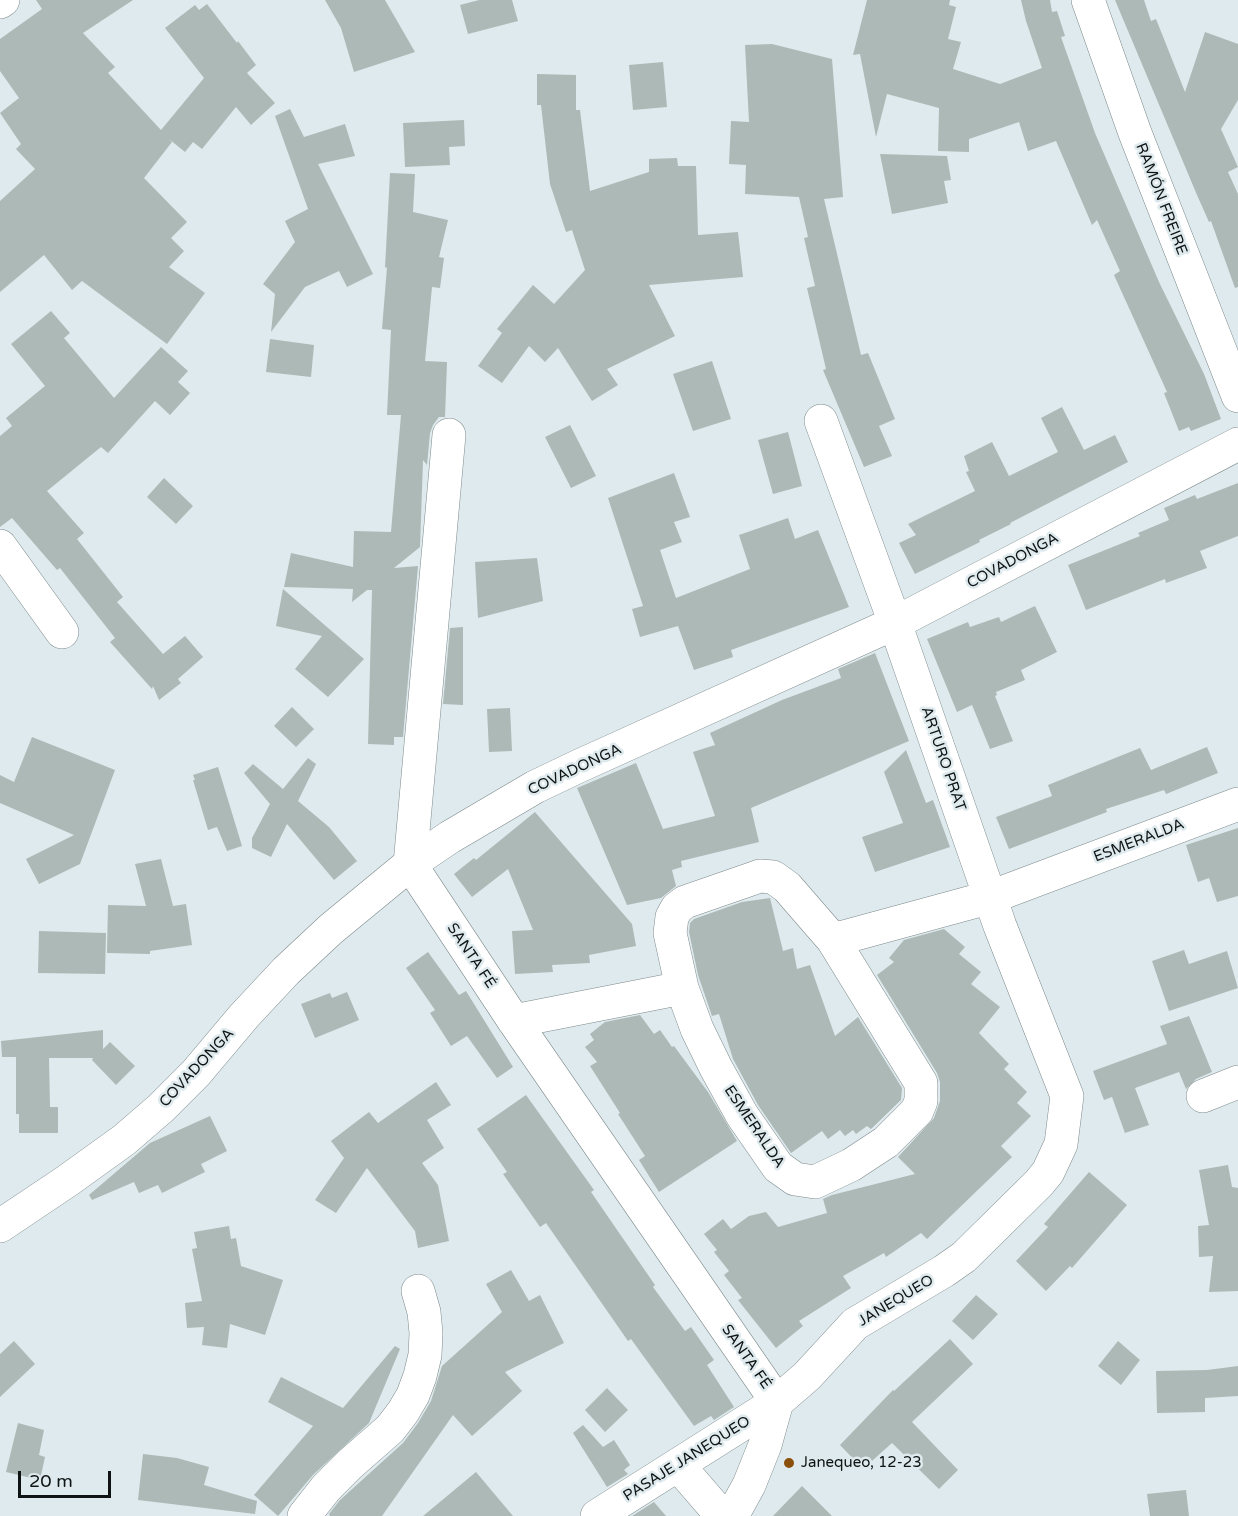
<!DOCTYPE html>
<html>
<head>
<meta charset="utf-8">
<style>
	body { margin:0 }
	#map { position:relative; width:1238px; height:1516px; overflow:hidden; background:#deeaed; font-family:"Varela Round",sans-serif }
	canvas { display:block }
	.scale { position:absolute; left:18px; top:1471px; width:93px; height:27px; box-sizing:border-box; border:3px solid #0f1314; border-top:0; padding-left:8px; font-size:18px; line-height:21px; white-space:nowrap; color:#0f1314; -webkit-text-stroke:4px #deeaed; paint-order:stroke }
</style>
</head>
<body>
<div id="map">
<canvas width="1238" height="1516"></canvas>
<div class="scale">20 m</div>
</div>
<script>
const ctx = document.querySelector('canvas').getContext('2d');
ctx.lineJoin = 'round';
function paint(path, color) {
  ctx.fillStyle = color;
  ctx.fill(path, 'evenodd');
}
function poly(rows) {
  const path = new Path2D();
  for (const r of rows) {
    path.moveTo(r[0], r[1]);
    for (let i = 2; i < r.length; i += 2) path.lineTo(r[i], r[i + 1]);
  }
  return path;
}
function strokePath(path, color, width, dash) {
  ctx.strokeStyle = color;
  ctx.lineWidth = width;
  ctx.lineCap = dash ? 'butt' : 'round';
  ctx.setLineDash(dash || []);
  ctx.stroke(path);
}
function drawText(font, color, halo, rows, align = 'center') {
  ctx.font = font + ' "Varela Round",sans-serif';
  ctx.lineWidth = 5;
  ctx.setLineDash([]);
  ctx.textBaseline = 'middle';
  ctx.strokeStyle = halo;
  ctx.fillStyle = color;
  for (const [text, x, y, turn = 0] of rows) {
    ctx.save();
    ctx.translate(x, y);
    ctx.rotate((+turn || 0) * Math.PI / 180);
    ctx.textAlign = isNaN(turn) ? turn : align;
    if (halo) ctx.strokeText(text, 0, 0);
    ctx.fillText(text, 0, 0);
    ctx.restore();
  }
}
const building = poly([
	[36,0,133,0,83,33,115,67,108,73,161,130,204,78,165,28,195,5,199,10,207,4,237,43,238,41,256,65,247,73,275,103,251,125,236,107,202,149,193,142,185,152,169,139,172,142,144,178,187,222,171,238,184,251,169,267,205,293,167,344,82,281,72,290,44,255,0,292,0,201,35,169,16,149,21,144,0,113,19,98,0,71,0,39,42,9],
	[325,0,385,0,415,52,354,72,341,28],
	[479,0,512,0,518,21,468,34,460,5],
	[867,0,950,0,949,5,956,7,948,39,961,42,953,69,1000,84,1042,68,1026,21,1021,0,1050,0,1052,12,1057,11,1065,36,1061,37,1095,133,1159,282,1204,374,1221,419,1191,431,1189,427,1179,431,1164,393,1167,392,1114,275,1120,271,1097,220,1092,225,1056,141,1028,151,1019,122,969,139,969,152,938,151,939,108,887,94,876,137,860,54,853,55],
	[1115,0,1144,0,1151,21,1156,19,1185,92,1205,32,1238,44,1238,100,1221,129,1238,167,1228,172,1238,194,1238,287,1235,288,1211,221,1209,222,1197,195],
	[772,44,832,59,843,197,824,199,861,355,868,353,895,419,879,426,892,456,864,467,823,370,826,369,807,288,815,286,804,238,808,237,799,197,745,194,746,165,729,164,731,121,749,122,745,45],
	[663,62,667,107,633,110,629,65],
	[537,74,576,75,576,110,580,110,590,191,649,172,649,159,677,158,678,166,696,166,698,235,738,232,743,277,649,285,675,336,607,369,618,385,592,401,558,348,545,362,529,346,502,383,478,366,502,333,497,329,533,285,554,304,585,270,572,230,566,232,550,184,541,105,537,105],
	[290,109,304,137,345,124,355,156,318,164,373,274,347,287,339,271,305,287,271,332,275,294,263,284,295,242,285,221,308,209,275,116],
	[464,120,465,146,449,147,450,165,405,167,403,123],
	[880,154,947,156,951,180,944,181,948,203,892,214],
	[390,173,415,174,413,212,448,220,439,257,444,258,440,288,432,287,425,361,447,362,445,417,439,417,433,425,430,433,427,465,423,460,420,547,394,568,418,566,403,737,394,737,394,745,368,744,372,590,367,590,352,602,353,589,284,587,291,553,353,567,354,531,391,532,401,415,387,415,391,330,382,329,387,267,385,268],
	[51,311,70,333,64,338,114,398,161,347,188,371,178,382,190,393,170,415,155,401,108,453,101,447,47,491,84,533,77,539,123,597,117,602,163,654,185,636,203,657,178,679,181,683,159,700,153,686,152,689,110,642,115,638,60,568,57,570,12,518,0,527,0,436,12,426,6,418,45,386,11,344],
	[270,339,314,345,311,377,266,372],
	[712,361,731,419,693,431,673,374],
	[1062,407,1084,450,1115,435,1128,462,1010,523,1011,524,979,540,980,542,915,574,899,543,916,535,908,524,975,491,966,472,969,471,964,456,992,442,1009,476,1058,452,1041,418],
	[570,425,596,476,571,488,545,437],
	[788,432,802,486,773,494,758,440],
	[674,473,690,517,674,522,682,542,660,550,676,598,750,569,739,535,788,518,795,539,818,530,849,607,731,650,733,657,694,670,678,626,640,637,632,609,643,606,608,498],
	[164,478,193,506,176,524,147,497],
	[1238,483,1238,536,1200,551,1207,568,1166,583,1165,579,1086,610,1068,565,1140,536,1138,533,1169,520,1164,508,1195,495,1197,499],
	[537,558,543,601,478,618,475,562],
	[283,589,364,659,328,697,295,669,322,636,276,626],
	[1035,606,1057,652,1021,670,1025,680,996,692,997,695,995,696,1013,741,990,749,972,705,957,712,927,639,968,622,970,627,999,617,1001,622],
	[463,627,463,705,443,704,450,628],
	[875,653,909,741,751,808,759,842,681,861,682,867,672,870,676,886,661,898,627,905,577,788,636,763,663,829,715,816,693,752,715,745,710,733,782,700,841,678,838,669],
	[292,707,314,729,296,747,274,726],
	[510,708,512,751,489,752,487,709],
	[32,737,115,770,80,864,39,884,26,859,74,835,0,803,0,775,14,782],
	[1207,747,1218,773,1166,794,1164,790,1106,809,1107,812,1009,849,996,817,1052,796,1048,785,1140,748,1151,770],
	[906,750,926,803,933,800,950,847,875,872,862,837,903,823,884,772],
	[308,758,316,764,298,801,329,827,357,861,334,880,287,824,271,857,252,848,252,838,270,804,244,773,253,764,283,789],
	[218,767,242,846,227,851,217,827,208,830,193,780,195,780,193,775],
	[535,812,632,924,636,946,589,955,590,963,552,965,553,972,515,974,512,931,533,930,508,869,472,897,454,874,474,858,476,860],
	[1238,828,1238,896,1217,902,1209,878,1198,882,1186,845],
	[161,859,173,906,186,904,192,945,150,951,150,954,107,953,108,905,146,906,135,864],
	[770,898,783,951,793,948,797,969,810,965,835,1036,858,1017,902,1088,901,1100,871,1129,867,1126,856,1134,853,1130,845,1136,840,1130,828,1139,822,1131,791,1153,758,1105,733,1059,719,1014,712,1016,698,975,689,932,690,923,694,919,742,902],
	[944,929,965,947,959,954,981,972,971,984,1000,1007,979,1033,1009,1064,1004,1069,1027,1092,1017,1103,1031,1116,1001,1146,1012,1157,927,1239,921,1233,886,1257,884,1253,843,1276,851,1288,799,1321,803,1326,776,1348,738,1300,742,1298,724,1275,729,1271,714,1252,717,1250,704,1234,723,1219,731,1229,749,1216,766,1212,778,1227,827,1213,823,1199,832,1195,915,1174,898,1157,934,1118,940,1101,940,1082,937,1073,877,975,894,962,889,958,904,940],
	[39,931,106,933,105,974,38,973],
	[1184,950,1189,964,1227,951,1238,988,1169,1011,1152,961],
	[428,952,459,995,466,991,513,1067,497,1078,467,1036,451,1046,430,1013,435,1010,406,968],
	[347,992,359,1020,315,1038,301,1004,330,993,332,998],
	[640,1015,654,1034,660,1030,672,1047,674,1046,708,1092,737,1141,659,1192,639,1160,645,1156,618,1114,620,1113,590,1066,597,1062,585,1047,594,1040,590,1034,605,1022],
	[1189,1016,1212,1072,1196,1079,1186,1089,1179,1072,1135,1088,1149,1125,1125,1133,1112,1097,1104,1100,1093,1071,1167,1044,1160,1026],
	[103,1030,103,1049,110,1042,135,1066,116,1085,92,1060,93,1058,49,1058,50,1107,58,1107,58,1133,19,1133,19,1114,16,1114,16,1057,2,1057,1,1041],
	[436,1082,451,1105,427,1120,444,1148,422,1163,438,1185,449,1241,418,1248,415,1231,367,1168,336,1213,315,1200,344,1158,331,1141,369,1112,378,1123],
	[526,1095,594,1190,591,1192,655,1285,653,1287,685,1331,691,1327,714,1360,707,1365,734,1407,714,1420,711,1416,694,1426,631,1339,628,1341,546,1223,540,1227,503,1174,507,1172,477,1129],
	[210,1116,227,1151,201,1164,205,1172,162,1193,158,1185,139,1193,134,1182,92,1200,89,1195,150,1143],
	[1228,1165,1232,1187,1238,1188,1238,1291,1209,1292,1213,1256,1199,1257,1198,1226,1209,1225,1199,1170],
	[1089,1172,1127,1205,1072,1268,1070,1266,1046,1291,1016,1261,1048,1227,1044,1224],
	[229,1226,231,1239,236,1238,241,1266,283,1280,265,1335,230,1324,227,1348,202,1345,204,1327,187,1328,185,1303,202,1301,192,1249,197,1248,194,1232],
	[511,1270,529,1301,540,1295,564,1343,505,1372,522,1391,472,1436,453,1415,382,1516,330,1516,329,1514,340,1500,403,1443,418,1423,431,1401,442,1366,502,1312,486,1284],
	[976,1295,998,1314,973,1340,952,1321],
	[950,1339,973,1364,912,1422,958,1470,939,1489,892,1443,863,1469,840,1445,893,1390,894,1391],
	[14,1341,35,1364,0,1397,0,1354],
	[1118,1341,1140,1360,1121,1385,1098,1366],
	[395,1346,400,1349,369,1423,313,1475,278,1516,254,1495,313,1426,268,1402,281,1377,343,1408],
	[1238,1366,1238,1396,1205,1398,1205,1412,1157,1413,1156,1371,1207,1370],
	[607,1388,628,1410,605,1432,585,1410],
	[18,1423,44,1430,39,1455,45,1457,40,1480,6,1472],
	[583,1425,603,1447,614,1440,630,1465,624,1470,628,1474,607,1487,573,1433],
	[143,1454,177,1458,209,1467,204,1485,257,1501,255,1514,138,1500],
	[476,1472,513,1516,423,1516],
	[802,1486,832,1516,773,1516],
	[1186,1490,1189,1516,1150,1516,1147,1494],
	[654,1502,666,1516,632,1516]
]);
const minor = poly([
	[1088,0,1135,133,1238,396],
	[449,435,410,864,514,1021,777,1402],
	[0,546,62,632],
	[760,876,773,877,787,887,833,940,921,1083,921,1101,917,1111,886,1142,851,1165,815,1182,795,1179,778,1167,742,1115,716,1068,697,1029,682,988,670,933,672,917,677,908,685,902,760,876],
	[833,940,991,897,1238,804],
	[514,1021,682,988],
	[1203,1096,1238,1082],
	[0,1226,67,1181,124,1140,161,1108,196,1073,244,1016,286,971,331,929,410,864,450,837,535,787,579,766,895,623,1238,444],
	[678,1465,722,1516],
	[304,1516,326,1488,350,1464,390,1429,403,1412,413,1395,420,1376,425,1355,426,1333,424,1312,418,1291],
	[597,1516,777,1402,807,1376,855,1324,944,1271,964,1257,1039,1183,1048,1172,1061,1144,1067,1096,1000,926,895,623,821,421],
	[732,1516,749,1485,765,1445,777,1402]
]);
const secondary = poly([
	[0,2,3,0]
]);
const markers = [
	[789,1463,6,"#8a4f0a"]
];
const streetNames = [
	["RAMÓN FREIRE",1161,199,69],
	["COVADONGA",1013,561,-28],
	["ARTURO PRAT",943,759,71],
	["COVADONGA",575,770,-25],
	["ESMERALDA",1139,841,-21],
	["SANTA FÉ",471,956,56],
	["COVADONGA",197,1068,-47],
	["ESMERALDA",754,1127,56],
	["JANEQUEO",896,1301,-31],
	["SANTA FÉ",746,1357,55],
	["PASAJE JANEQUEO",687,1459,-32]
];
const poiNames = [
	["Janequeo, 12-23",801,1463]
];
paint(building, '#adb9b6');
strokePath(minor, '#7e898b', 34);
strokePath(secondary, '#7e898b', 34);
strokePath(minor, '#fff', 33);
strokePath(secondary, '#fff', 33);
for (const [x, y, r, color] of markers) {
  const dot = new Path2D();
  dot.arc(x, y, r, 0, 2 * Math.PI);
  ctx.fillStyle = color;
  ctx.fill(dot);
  strokePath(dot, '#deeaed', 2);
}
drawText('15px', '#0f1314', '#deeaed', streetNames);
drawText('15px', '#0f1314', '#deeaed', poiNames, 'left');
</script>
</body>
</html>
